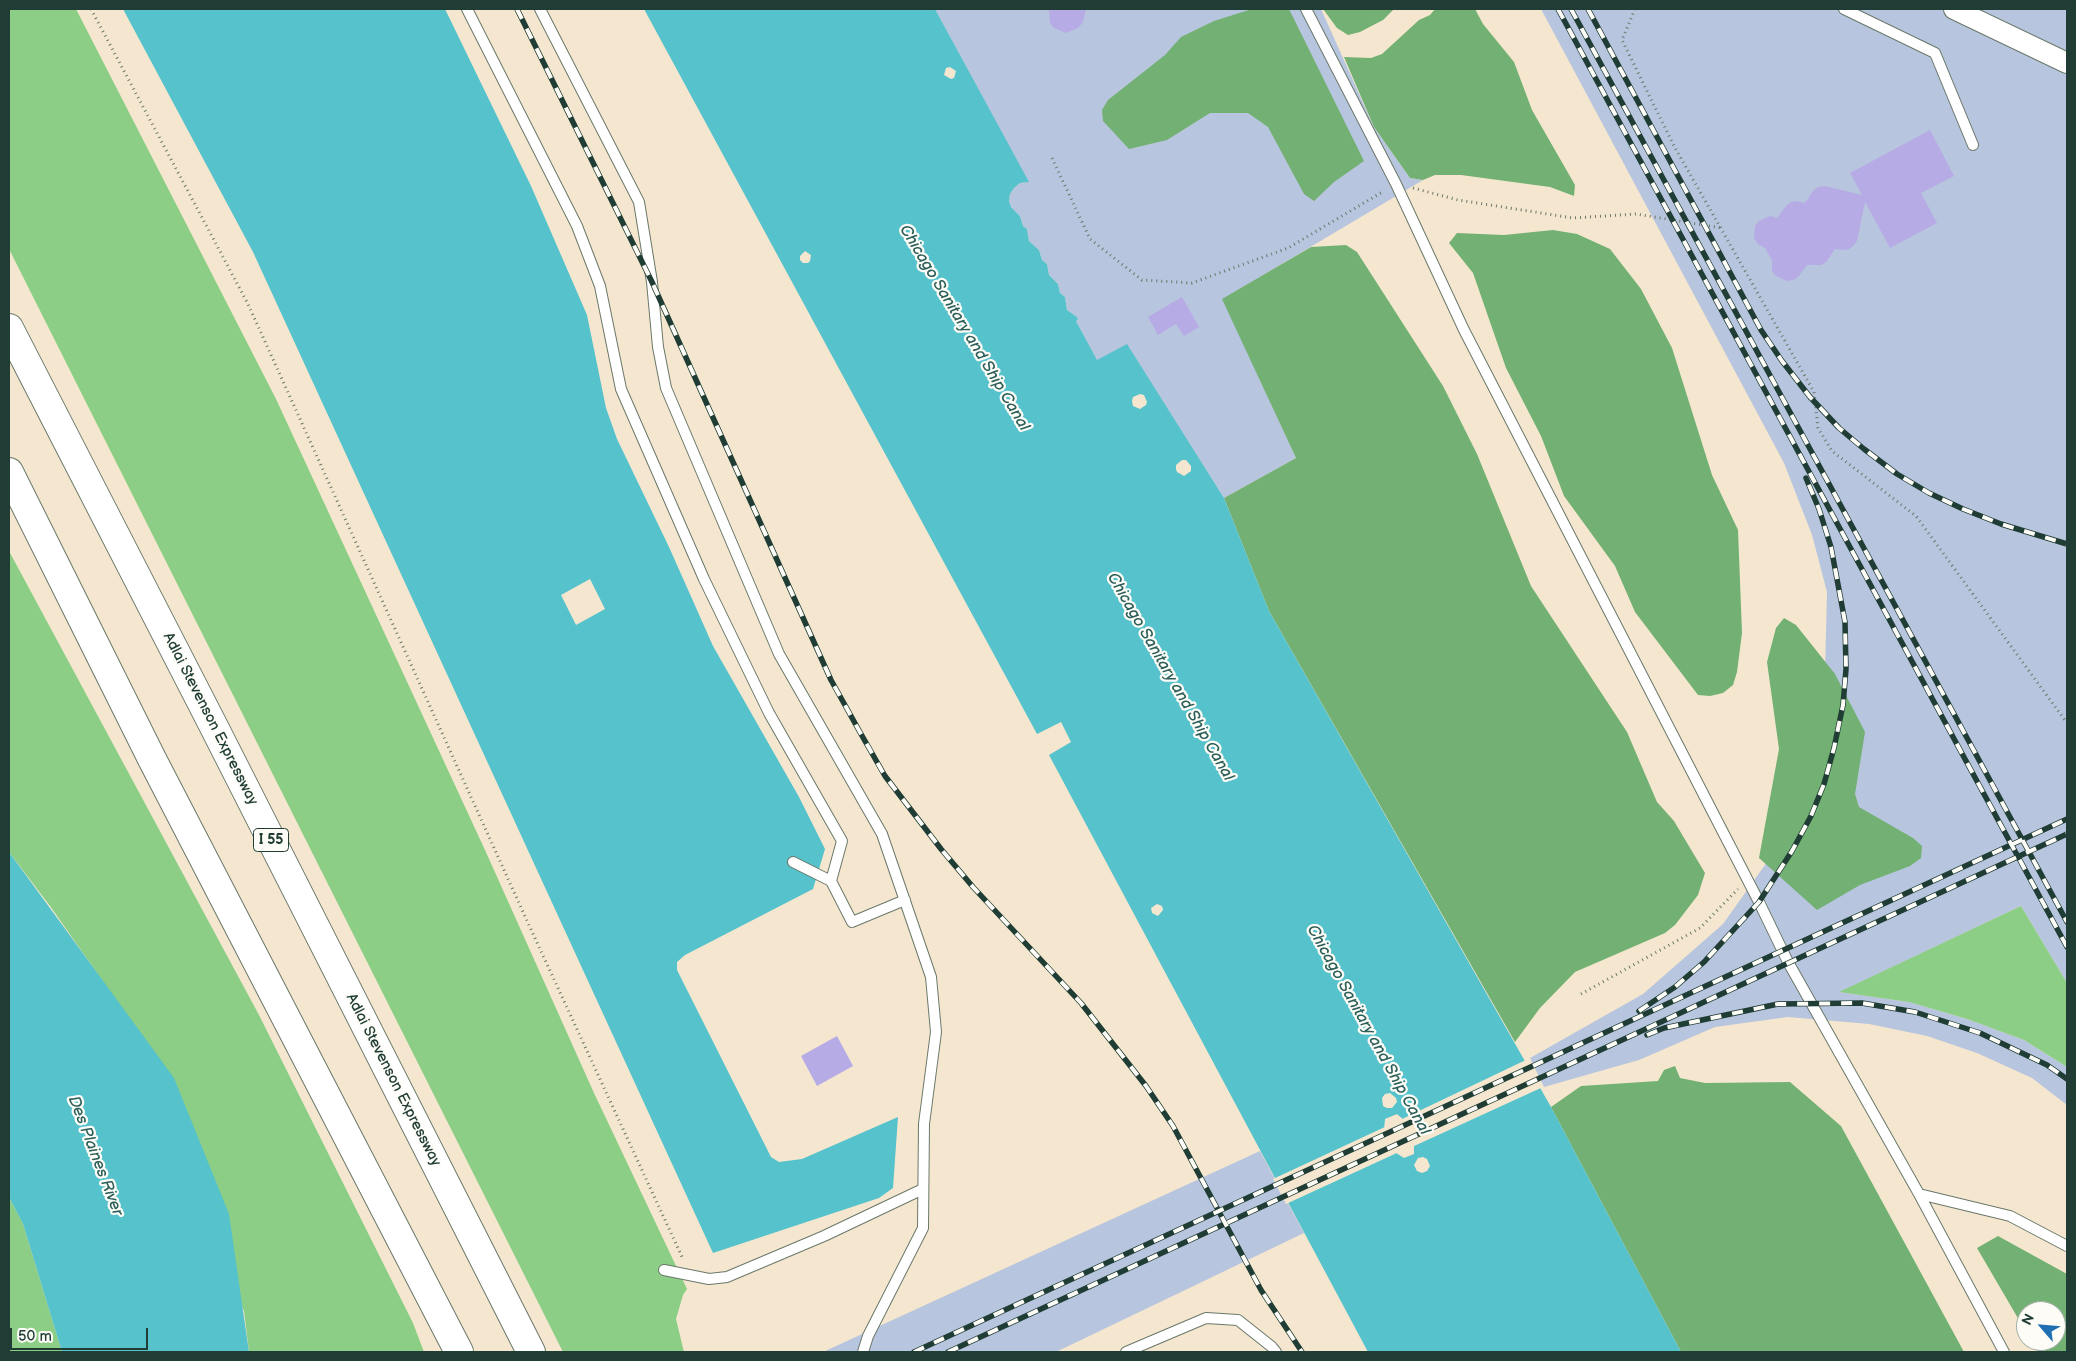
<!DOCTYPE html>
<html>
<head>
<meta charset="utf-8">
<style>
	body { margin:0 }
	#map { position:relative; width:2076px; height:1361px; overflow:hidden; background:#f5e7cf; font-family:"Balsamiq Sans",sans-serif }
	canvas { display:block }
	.frame { position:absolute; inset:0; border:10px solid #1f3d34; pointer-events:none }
	.north { position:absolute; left:2016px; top:1301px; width:50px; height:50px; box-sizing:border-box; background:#fdfcf7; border:1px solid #a4b0a9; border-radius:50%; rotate:297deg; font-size:14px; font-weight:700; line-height:20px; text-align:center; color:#1f3d34 }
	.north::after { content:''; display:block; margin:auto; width:18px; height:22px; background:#1f6fb2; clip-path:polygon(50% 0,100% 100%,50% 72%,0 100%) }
	.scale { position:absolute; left:10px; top:1328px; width:138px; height:22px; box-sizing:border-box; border:2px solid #1f3d34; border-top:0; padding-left:6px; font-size:15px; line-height:18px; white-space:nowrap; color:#1f3d34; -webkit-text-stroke:4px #fdfcf7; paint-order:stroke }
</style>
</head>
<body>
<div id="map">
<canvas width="2076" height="1361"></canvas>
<div class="frame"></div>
<div class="north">N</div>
<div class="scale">50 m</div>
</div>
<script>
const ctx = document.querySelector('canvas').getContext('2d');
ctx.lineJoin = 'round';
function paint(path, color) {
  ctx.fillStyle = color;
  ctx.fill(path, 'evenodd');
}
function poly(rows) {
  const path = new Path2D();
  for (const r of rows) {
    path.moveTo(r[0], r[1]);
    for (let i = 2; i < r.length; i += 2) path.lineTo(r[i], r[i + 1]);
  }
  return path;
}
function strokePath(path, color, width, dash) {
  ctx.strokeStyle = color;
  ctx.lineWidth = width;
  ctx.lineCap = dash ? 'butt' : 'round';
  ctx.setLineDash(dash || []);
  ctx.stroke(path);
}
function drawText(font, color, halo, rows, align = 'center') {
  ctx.font = font + ' "Balsamiq Sans",sans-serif';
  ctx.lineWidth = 4.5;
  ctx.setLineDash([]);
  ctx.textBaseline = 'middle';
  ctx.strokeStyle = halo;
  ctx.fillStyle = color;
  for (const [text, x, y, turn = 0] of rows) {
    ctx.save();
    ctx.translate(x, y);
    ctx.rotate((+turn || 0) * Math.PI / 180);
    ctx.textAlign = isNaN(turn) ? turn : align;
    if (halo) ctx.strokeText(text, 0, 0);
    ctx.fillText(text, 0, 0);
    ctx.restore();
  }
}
const industrial = poly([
	[935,9,1321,9,1374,127,1410,178,1423,180,1223,299,1296,458,1224,498,1127,345,1097,361,1076,321,1078,320,1077,317,1067,310,1065,297,1060,293,1058,284,1049,275,1047,264,1042,260,1039,250,1029,241,1027,229,1023,226,1020,216,1011,207,1009,201,1010,194,1014,188,1020,183,1028,182],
	[1541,9,2067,9,2067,983,2021,906,1840,992,1909,1002,1967,1019,2024,1040,2067,1067,2067,1105,2032,1078,1977,1053,1927,1036,1869,1024,1788,1017,1715,1027,1639,1060,1544,1087,1530,1058,1643,994,1723,924,1777,848,1825,671,1827,592,1812,535,1784,463],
	[1260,1151,1304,1233,1056,1352,823,1352]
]);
const green = poly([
	[9,9,76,9,276,399,485,850,594,1093,687,1289,683,1295,676,1319,684,1352,563,1352,9,249],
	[9,551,259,1015,413,1323,424,1352,249,1352,244,1311,97,973,50,906,9,852],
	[2021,906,2067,983,2067,1067,2024,1040,1967,1019,1909,1002,1839,992],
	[9,1197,23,1224,62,1352,9,1352]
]);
const forest = poly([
	[1252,9,1289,9,1364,161,1334,182,1314,201,1304,194,1268,127,1248,113,1210,113,1167,140,1129,149,1103,121,1102,110,1108,100,1165,55,1181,37,1214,21],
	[1323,9,1394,9,1383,20,1360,32,1348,35,1337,28],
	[1435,9,1475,9,1483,24,1514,62,1532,110,1575,185,1574,196,1550,187,1461,175,1435,175,1423,180,1410,178,1374,127,1344,57,1371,58,1382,54,1419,20,1430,15],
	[1553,230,1577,234,1610,249,1641,289,1672,348,1712,475,1738,530,1742,633,1737,672,1733,685,1723,693,1710,696,1698,695,1635,612,1615,566,1564,496,1541,436,1506,368,1473,273,1449,243,1457,233,1504,235],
	[1346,245,1357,252,1443,386,1477,454,1531,586,1627,732,1657,802,1674,821,1705,873,1698,895,1675,925,1665,933,1575,972,1540,1008,1515,1042,1269,611,1224,498,1296,458,1222,299,1311,247],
	[1784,618,1796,625,1835,674,1865,732,1855,794,1859,807,1913,838,1922,846,1921,858,1910,866,1860,885,1817,910,1759,858,1779,749,1767,662,1776,628],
	[1675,1066,1680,1078,1705,1083,1790,1082,1841,1126,1964,1352,1681,1352,1551,1107,1581,1086,1658,1081,1664,1070],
	[1998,1236,2067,1274,2067,1352,2038,1352,2031,1341,2056,1341,2056,1311,2026,1311,2026,1332,1977,1248]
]);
const water = poly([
	[123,9,445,9,531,186,587,315,606,408,617,439,669,547,713,646,799,797,825,849,813,889,685,955,677,962,677,970,771,1157,779,1162,802,1159,898,1117,893,1188,879,1198,713,1253,253,252],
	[590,579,605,609,576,625,561,595],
	[644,9,935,9,1029,182,1020,183,1014,188,1010,194,1009,201,1011,207,1020,216,1023,226,1027,229,1029,241,1039,250,1042,260,1047,264,1049,275,1058,284,1060,293,1065,297,1067,310,1077,317,1078,320,1076,321,1097,360,1127,344,1224,498,1269,611,1551,1107,1681,1352,1368,1352,1049,755,1071,742,1061,722,1037,734],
	[950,67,956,71,954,78,951,79,944,75,946,68],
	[805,251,811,255,810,261,808,263,803,263,800,260,800,256],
	[1140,394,1144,395,1147,402,1146,405,1140,409,1133,406,1132,401,1133,397],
	[1182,460,1186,460,1191,466,1191,471,1184,476,1177,472,1176,469,1176,465],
	[1157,904,1162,906,1163,910,1158,916,1152,913,1151,908],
	[1390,1093,1396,1098,1397,1102,1392,1108,1387,1108,1383,1106,1382,1098,1385,1094],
	[1397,1114,1405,1121,1414,1142,1414,1154,1404,1158,1393,1151,1384,1130,1385,1119],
	[1423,1157,1427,1159,1430,1166,1427,1171,1422,1173,1417,1171,1414,1165,1418,1158],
	[9,852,174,1078,229,1214,249,1352,62,1352,23,1224,9,1197]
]);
const pier = poly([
	[1528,1059,1543,1087,1412,1147,1402,1122,1400,1120],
	[1387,1126,1395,1150,1399,1152,1286,1204,1273,1179]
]);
const building = poly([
	[1049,9,1086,9,1083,22,1078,28,1066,33,1054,28,1050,23],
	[1930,130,1954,176,1921,193,1937,223,1890,248,1865,202,1857,241,1853,246,1848,250,1835,249,1826,262,1821,265,1807,265,1798,277,1793,280,1787,281,1776,276,1772,271,1772,260,1765,248,1758,244,1754,238,1755,226,1759,221,1770,216,1777,218,1786,206,1791,202,1797,201,1805,203,1813,191,1818,187,1825,186,1862,195,1850,173],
	[1182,297,1199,327,1184,336,1176,324,1158,335,1148,317],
	[837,1036,853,1066,817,1086,801,1056]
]);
const path = poly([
	[91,9,248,304,528,923,683,1259],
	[1635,9,1622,40,1674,146,1814,392,1818,428,1832,451,1916,516,2067,723],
	[1052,158,1090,239,1142,280,1192,283,1288,248,1384,191],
	[1413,188,1458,200,1573,218,1636,214,1722,228],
	[1581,994,1700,928,1738,889]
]);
const lane = poly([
	[467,9,577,226,600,286,621,389,704,579,769,713,842,841,831,881,852,922,905,900],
	[540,9,639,202,652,282,658,347,666,388,779,654,882,834,931,977,936,1032,924,1124,923,1228,868,1336,863,1352],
	[1306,9,1396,184,1464,330,1759,902,1788,962,1919,1194,2004,1352],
	[1844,9,1935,53,1973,145],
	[793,862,831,881],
	[1919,1194,2010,1216,2067,1246],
	[664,1270,709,1279,727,1277,824,1236,923,1189],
	[1126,1352,1206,1318,1238,1320,1272,1347,1276,1352]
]);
const street = poly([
	[1954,9,2067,63]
]);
const highway = poly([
	[9,328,212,723,531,1352],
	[9,472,152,759,459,1352]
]);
const rail = poly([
	[517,9,652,282,831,680,861,734,885,776,941,849,973,887,1081,1003,1146,1086,1173,1126,1261,1290,1302,1352],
	[1558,9,2067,947],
	[1571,9,2067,922],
	[1588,9,1761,330,1782,361,1810,397,1839,428,1864,449,1897,474,1929,493,1963,509,2001,524,2067,544],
	[1639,1011,1675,987,1704,962,1759,902,1792,851,1811,816,1824,784,1834,748,1843,705,1846,669,1845,622,1831,547,1819,509,1806,478],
	[1647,1035,1664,1028,1778,1004,1862,1003,1915,1012,1980,1033,2047,1065,2067,1079],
	[914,1352,2067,819],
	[948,1352,2067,834]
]);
const shields = [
	[271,840,35]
];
const shieldNames = [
	["I 55",271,840]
];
const streetNames = [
	["Adlai Stevenson Expressway",210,719,63],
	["Adlai Stevenson Expressway",393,1080,63]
];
const waterNames = [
	["Chicago Sanitary and Ship Canal",964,328,59],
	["Chicago Sanitary and Ship Canal",1170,677,60],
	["Chicago Sanitary and Ship Canal",1368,1030,61],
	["Des Plaines River",95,1156,69]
];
paint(industrial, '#b8c5de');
paint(green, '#8dce86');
paint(forest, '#72b173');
paint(water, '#55c2cc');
paint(pier, '#f5e7cf');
paint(building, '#b6abe5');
strokePath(lane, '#6a786a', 12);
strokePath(street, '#6a786a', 22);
strokePath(highway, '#6a786a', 30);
strokePath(path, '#6a786a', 3, [1, 4]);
strokePath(lane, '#fff', 10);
strokePath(street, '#fff', 20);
strokePath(highway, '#fff', 28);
strokePath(rail, '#1f3d34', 5.5);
strokePath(rail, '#fdfcf7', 4, [11]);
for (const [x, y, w] of shields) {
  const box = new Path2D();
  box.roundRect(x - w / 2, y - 11.5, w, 23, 4);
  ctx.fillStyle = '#fdfcf7';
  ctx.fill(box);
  strokePath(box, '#1f3d34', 1);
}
drawText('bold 14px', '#1f3d34', null, shieldNames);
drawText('15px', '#1f3d34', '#fdfcf7', streetNames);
drawText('italic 16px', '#2c5e5a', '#fdfcf7', waterNames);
</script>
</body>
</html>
